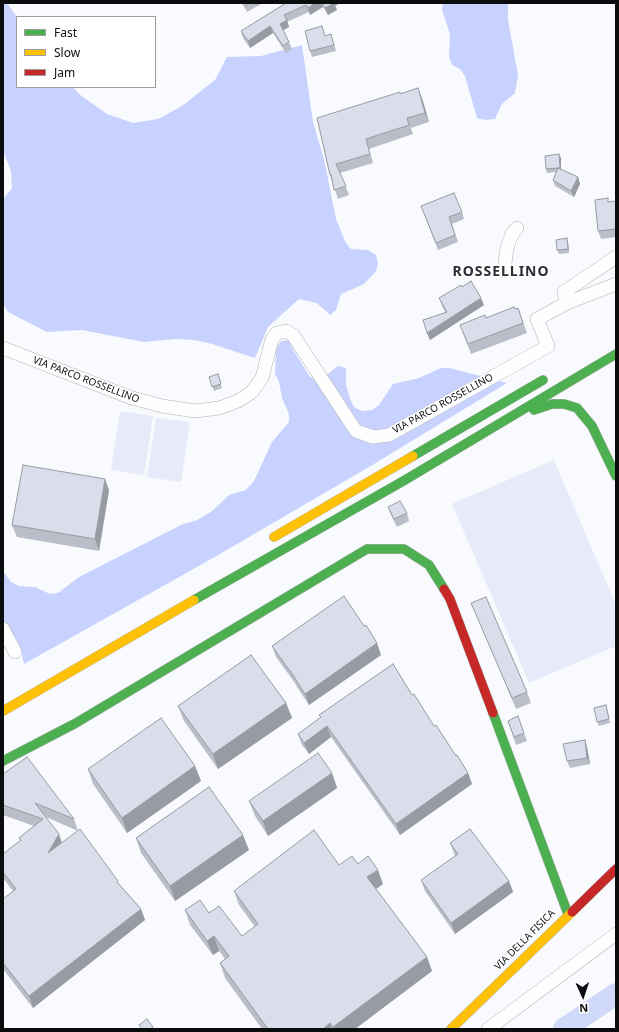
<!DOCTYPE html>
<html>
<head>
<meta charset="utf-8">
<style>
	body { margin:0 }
	#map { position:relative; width:619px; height:1032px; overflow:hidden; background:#f9fafd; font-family:"Noto Sans",sans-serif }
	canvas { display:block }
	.frame { position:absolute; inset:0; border:4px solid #0b0c0e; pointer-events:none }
	.legend { position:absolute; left:16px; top:16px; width:140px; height:72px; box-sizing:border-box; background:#fff; border:1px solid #9d9e9f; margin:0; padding:5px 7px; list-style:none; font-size:12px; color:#0b0c0e }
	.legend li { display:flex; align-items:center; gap:8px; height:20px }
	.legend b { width:20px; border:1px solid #9d9e9f }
	.north { position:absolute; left:563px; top:976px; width:40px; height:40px; -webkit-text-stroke:3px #fff; paint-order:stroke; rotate:177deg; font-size:11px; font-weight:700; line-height:16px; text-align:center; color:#0b0c0e }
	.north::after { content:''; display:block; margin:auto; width:14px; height:18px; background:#0b0c0e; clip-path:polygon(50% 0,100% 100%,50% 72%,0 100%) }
</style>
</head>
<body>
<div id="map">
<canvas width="619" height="1032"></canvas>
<div class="frame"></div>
<ul class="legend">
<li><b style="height:5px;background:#4caf50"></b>Fast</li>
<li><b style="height:5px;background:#ffc107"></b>Slow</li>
<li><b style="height:5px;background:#c62828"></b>Jam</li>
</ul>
<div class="north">N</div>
</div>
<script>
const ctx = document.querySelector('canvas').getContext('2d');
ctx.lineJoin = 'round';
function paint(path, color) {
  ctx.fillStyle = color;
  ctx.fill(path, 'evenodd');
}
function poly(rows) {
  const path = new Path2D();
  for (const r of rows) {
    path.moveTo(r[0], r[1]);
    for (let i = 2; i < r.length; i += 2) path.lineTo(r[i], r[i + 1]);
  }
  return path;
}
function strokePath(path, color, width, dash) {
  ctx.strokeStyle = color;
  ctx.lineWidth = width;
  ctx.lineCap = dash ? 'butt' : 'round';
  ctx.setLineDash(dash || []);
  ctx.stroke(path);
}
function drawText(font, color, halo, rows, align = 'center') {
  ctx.font = font + ' "Noto Sans",sans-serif';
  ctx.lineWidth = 3;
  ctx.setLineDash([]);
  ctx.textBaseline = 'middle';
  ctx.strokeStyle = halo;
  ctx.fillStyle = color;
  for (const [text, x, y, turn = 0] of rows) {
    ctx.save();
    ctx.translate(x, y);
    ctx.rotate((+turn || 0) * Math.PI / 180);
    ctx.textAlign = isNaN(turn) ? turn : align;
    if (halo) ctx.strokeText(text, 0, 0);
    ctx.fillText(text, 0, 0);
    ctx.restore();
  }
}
const green = poly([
	[120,411,153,416,144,475,111,470],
	[156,418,190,422,181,482,147,477],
	[554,460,616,605,616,646,529,683,452,504]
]);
const forest = poly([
	[3,3,7,3,17,17,17,87,73,87,79,94,107,114,133,123,158,119,182,106,215,80,227,57,261,56,302,45,313,122,324,159,336,219,346,243,351,249,368,250,376,255,378,263,376,271,364,284,341,294,336,310,330,315,317,303,299,299,268,327,255,358,212,344,194,340,176,339,144,342,82,330,47,332,8,312,3,304,3,199,12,188,11,171,3,151],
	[443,3,508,3,508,20,518,75,515,93,502,104,495,119,486,120,477,118,465,76,460,69,452,65,449,56,450,34,442,10],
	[289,340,292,348,310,377,318,380,325,376,338,366,346,368,346,385,351,401,355,408,363,411,372,410,379,405,393,384,419,378,441,368,450,368,507,383,374,464,213,558,24,664,20,646,7,624,3,621,3,571,11,582,19,586,35,587,50,594,58,593,79,577,181,525,197,520,211,512,229,495,246,490,254,481,272,442,289,422,289,414,282,398,279,382,275,374,276,349,281,341]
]);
const river = poly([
	[564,1029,616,994]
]);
const street = poly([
	[504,271,507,248,512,234,517,228],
	[567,303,564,292,616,257],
	[3,348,129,397,162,406,195,411,219,408,238,401,252,392,262,378,272,339,277,333,286,331,293,335,356,431,373,437,389,435,548,346,537,319,567,303,616,284],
	[3,629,15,652],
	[488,1029,616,934]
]);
const fast = poly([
	[534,410,552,404,564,404,577,408,592,426,616,476],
	[413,456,543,380],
	[194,600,405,480,616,354],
	[493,713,568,914],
	[3,761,76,723,367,549,404,549,429,565,444,589]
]);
const slow = poly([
	[274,537,413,456],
	[3,711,194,600],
	[451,1029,572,912]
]);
const jam = poly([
	[444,589,450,599,493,713],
	[572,912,616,869]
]);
const wall = poly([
	[242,3,263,3,247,12],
	[286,3,340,3,335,6,337,10,328,15,323,7,310,15,309,12,287,22,289,27,283,30,289,42,292,49,286,53,273,33,250,48,243,38,241,31],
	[331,34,336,51,312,57,310,51,325,36],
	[400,94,422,98,429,122,411,128,413,134,369,149,373,163,340,173,349,195,338,199,330,175,317,118],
	[561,158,561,169,578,177,580,184,574,197,555,186,553,180,556,172,547,173,546,169],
	[616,201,616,237,601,239,598,231,609,202],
	[421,206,462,212,464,219,452,224,458,242,438,250],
	[568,242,569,253,559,254,557,250],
	[462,287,484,305,430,340,427,333,446,313,442,306,439,298],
	[518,308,527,333,471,354,460,325],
	[218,374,222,388,214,391,209,377],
	[109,490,99,551,17,537,12,525],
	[388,507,407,513,409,521,397,527,391,515],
	[471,603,527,692,531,703,516,709,476,614],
	[272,646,381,655,309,705,297,687,295,683,276,657],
	[412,695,468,773,472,784,400,835,331,737,309,754,302,745,298,734,321,718,319,715],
	[286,703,292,718,218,769,184,721,178,706],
	[606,705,610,723,599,726,597,722],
	[518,716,527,741,516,745,508,721],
	[585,740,587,747,590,764,570,768,567,761],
	[195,766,201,781,127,833,93,784,88,769],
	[332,773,337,788,268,836,255,816,249,801],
	[3,774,74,819,78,831,46,817,62,843,119,884,141,909,145,920,33,1008,3,969,3,899,13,891,3,878,3,854,20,841,19,838,34,826,3,815],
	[136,838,249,850,175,901,141,853],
	[450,843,509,881,513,892,455,934,425,891,421,880,455,856],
	[358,864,383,884,376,889,427,957,432,971,355,1029,262,1029,225,978,220,963,225,959,219,951,213,955,190,925,185,910,209,913,242,936,255,927,239,905,234,891,339,865]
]);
const shadedWall = poly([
	[315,3,321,3,323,7,310,15,308,8],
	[333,3,340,3,335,6,337,10,328,15,325,8],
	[287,20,289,27,282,31,280,24],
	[270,26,273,33,250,48,248,41],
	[418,88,422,98,429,122,425,113],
	[559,154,561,158,561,172,560,168],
	[578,177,580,184,574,197,571,191],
	[567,238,568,242,569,253,568,249],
	[481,298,484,305,430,340,427,333],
	[105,479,109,490,99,551,95,539],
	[377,643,381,655,309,705,305,694],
	[286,703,292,718,218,769,213,754],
	[327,726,331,737,309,754,304,743],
	[585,740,587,747,590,764,587,758],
	[195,766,201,781,127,833,122,818],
	[332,773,337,788,268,836,263,821],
	[468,773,472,784,400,835,396,824],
	[59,834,63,846,48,853],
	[243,835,249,850,175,901,170,886],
	[378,870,383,884,373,891,367,877],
	[509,881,513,892,455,934,451,923],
	[141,909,145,920,33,1008,29,996],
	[214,936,219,951,213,955,207,941],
	[427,957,432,971,355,1029,334,1029,333,1027],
	[330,1023,332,1029,323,1029]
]);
const building = poly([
	[243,3,249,3,245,6,243,3],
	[286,3,315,3,308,8,306,5,284,15,287,20,280,24,289,42,283,46,270,26,248,41,241,31,286,3],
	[322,3,334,3,325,8,322,3],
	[322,26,325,36,331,34,334,45,310,51,305,31,322,26],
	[418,88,425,113,407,118,409,125,366,139,370,154,336,164,346,186,334,190,331,174,330,175,317,118,400,92,400,94,418,88],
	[559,154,560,168,558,168,546,169,545,156,559,154],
	[558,168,578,177,571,191,553,180,558,168],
	[454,193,462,212,449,217,455,235,436,243,421,206,454,193],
	[608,198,608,202,616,201,616,229,598,231,595,200,608,198],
	[567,238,568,249,557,250,556,240,567,238],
	[471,281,481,298,427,333,423,320,447,312,439,298,461,285,462,287,471,281],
	[514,307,515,309,518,308,523,323,468,344,460,325,485,315,486,318,514,307],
	[218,374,221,384,212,387,209,377,218,374],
	[23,465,105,479,95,539,12,525,23,465],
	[400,501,407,513,394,519,388,507,400,501],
	[344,596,364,626,366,625,377,643,305,694,293,675,272,646,344,596],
	[486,597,527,692,512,698,471,603,486,597],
	[251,655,286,703,213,754,178,706,251,655],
	[393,664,412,695,414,694,434,726,436,725,456,756,457,755,468,773,396,824,327,726,304,743,298,734,321,717,319,715,393,664],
	[606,705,609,719,597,722,594,708,606,705],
	[518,716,524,733,514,737,508,721,518,716],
	[161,718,195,766,122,818,88,769,161,718],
	[585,740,587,758,567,761,563,744,585,740],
	[318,753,332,773,263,821,249,801,318,753],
	[27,757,74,819,35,803,59,834,48,853,80,829,118,881,117,882,141,909,29,996,3,963,3,899,16,889,3,872,3,854,21,840,19,838,43,819,3,805,3,774,27,757],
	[209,787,243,835,170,886,136,838,209,787],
	[470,829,509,881,451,923,421,880,458,854,450,843,470,829],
	[314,830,339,865,352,856,358,864,368,856,378,870,367,877,427,957,333,1027,330,1023,323,1029,268,1029,220,963,229,956,214,936,207,941,185,910,200,900,209,913,219,906,242,936,258,924,234,891,314,830],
	[147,1019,153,1027,150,1029,142,1029,139,1025,147,1019]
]);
const streetNames = [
	["VIA PARCO ROSSELLINO",86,380,21],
	["VIA PARCO ROSSELLINO",443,404,-29],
	["VIA DELLA FISICA",525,940,-45]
];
const districtNames = [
	["ROSSELLINO",501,272]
];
paint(green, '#e6eaf9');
paint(forest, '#c8d2fe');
strokePath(river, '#d0d9fa', 22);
strokePath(street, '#b0b1b3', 14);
strokePath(fast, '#b0b1b3', 10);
strokePath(slow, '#b0b1b3', 10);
strokePath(jam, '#b0b1b3', 10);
strokePath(street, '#fefeff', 13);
strokePath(fast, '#4caf50', 9);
strokePath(slow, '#ffc107', 9);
strokePath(jam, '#c62828', 9);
paint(wall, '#bbbec9');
paint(shadedWall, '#999ba4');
paint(building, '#daddea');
strokePath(building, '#999ba4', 1);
drawText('10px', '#0b0c0e', '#fff', streetNames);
ctx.letterSpacing = '1px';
drawText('bold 14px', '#2b2d33', '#fff', districtNames);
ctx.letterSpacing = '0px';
</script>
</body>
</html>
